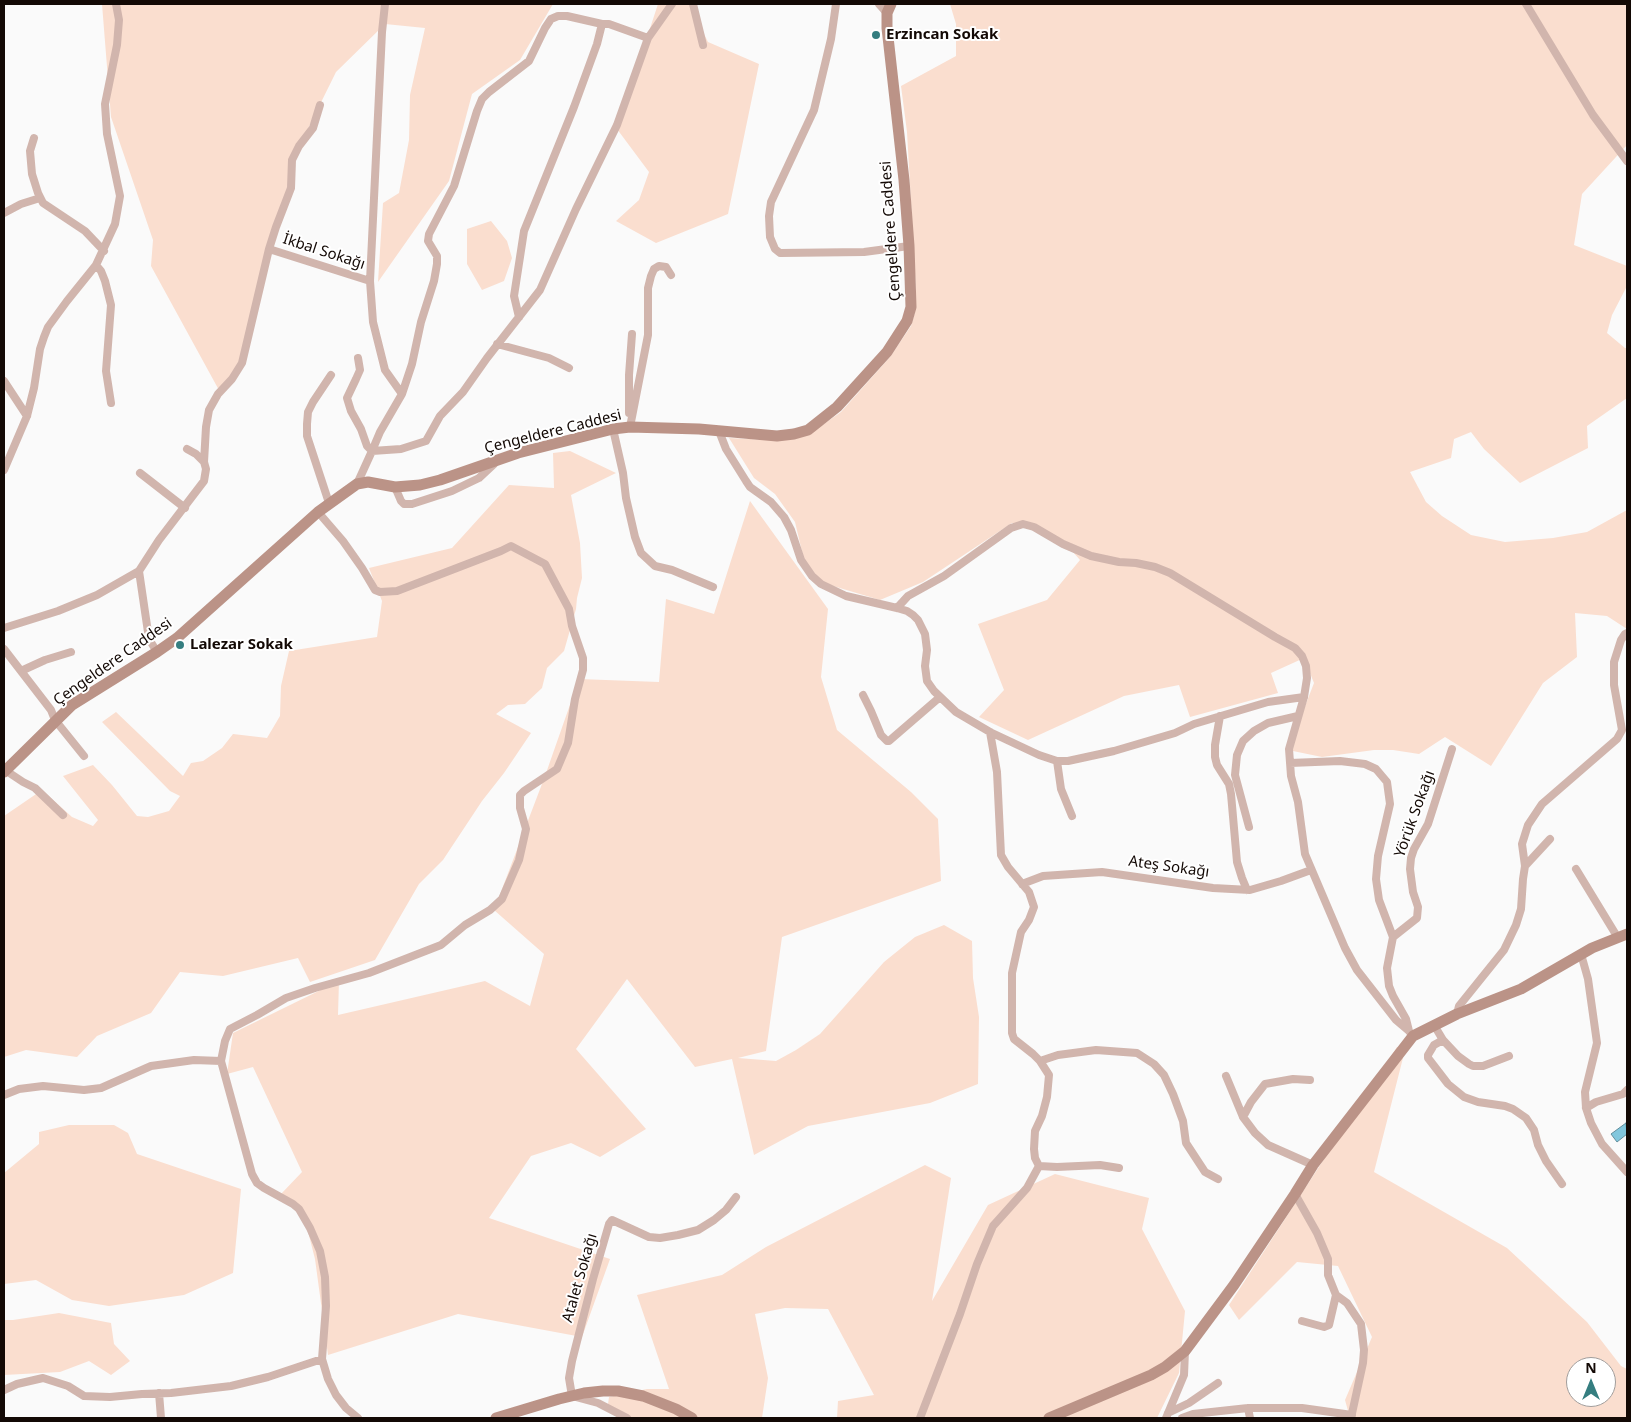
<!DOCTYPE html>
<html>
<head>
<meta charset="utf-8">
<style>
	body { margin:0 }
	#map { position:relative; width:1631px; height:1422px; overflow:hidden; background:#fafafa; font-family:"Noto Sans",sans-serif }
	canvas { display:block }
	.frame { position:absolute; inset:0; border:5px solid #130905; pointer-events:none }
	.north { position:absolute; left:1566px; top:1357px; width:50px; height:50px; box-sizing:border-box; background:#fff; border:1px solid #a19d9b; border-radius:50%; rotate:0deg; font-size:14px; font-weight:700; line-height:20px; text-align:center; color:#130905 }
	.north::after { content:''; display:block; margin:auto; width:18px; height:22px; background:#357e80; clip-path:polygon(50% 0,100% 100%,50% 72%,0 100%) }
</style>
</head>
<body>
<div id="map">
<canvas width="1631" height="1422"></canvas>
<div class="frame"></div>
<div class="north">N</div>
</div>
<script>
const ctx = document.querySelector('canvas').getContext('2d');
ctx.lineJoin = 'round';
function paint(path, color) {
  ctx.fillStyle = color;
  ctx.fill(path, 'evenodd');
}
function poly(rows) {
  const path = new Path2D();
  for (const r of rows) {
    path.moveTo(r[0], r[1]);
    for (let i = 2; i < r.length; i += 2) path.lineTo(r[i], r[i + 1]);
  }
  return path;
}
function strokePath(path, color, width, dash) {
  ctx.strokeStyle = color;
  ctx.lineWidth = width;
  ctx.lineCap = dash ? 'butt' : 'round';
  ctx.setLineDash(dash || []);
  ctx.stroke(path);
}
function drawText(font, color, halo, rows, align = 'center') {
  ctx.font = font + ' "Noto Sans",sans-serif';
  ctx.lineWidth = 4;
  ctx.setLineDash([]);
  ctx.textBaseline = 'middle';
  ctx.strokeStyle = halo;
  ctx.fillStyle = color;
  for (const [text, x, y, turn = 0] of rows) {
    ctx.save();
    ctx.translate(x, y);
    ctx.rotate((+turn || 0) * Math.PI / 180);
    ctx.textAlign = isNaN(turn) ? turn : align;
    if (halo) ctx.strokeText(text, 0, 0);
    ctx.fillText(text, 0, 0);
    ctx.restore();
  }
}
const green = poly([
	[102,4,553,4,520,60,472,94,449,181,378,282,383,203,399,193,409,140,410,95,425,28,385,24,336,72,297,151,241,359,220,392,151,266,153,240,111,117],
	[658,4,689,4,708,42,759,64,728,214,656,243,616,221,639,200,649,172,617,129],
	[950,4,1627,4,1627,145,1582,194,1574,245,1627,266,1627,286,1612,315,1607,333,1625,348,1627,348,1627,398,1587,426,1588,448,1520,483,1484,449,1471,432,1454,439,1451,458,1410,472,1426,502,1442,516,1471,535,1505,542,1553,538,1587,532,1627,510,1627,629,1607,616,1575,613,1577,657,1543,683,1491,766,1445,737,1419,754,1393,750,1374,750,1322,757,1288,750,1314,683,1304,658,1271,673,1278,693,1190,717,1179,685,1124,696,1028,740,979,717,1004,690,978,624,1047,600,1080,560,1065,543,1025,523,1012,523,923,582,880,600,823,583,805,564,795,522,775,494,754,478,729,438,771,440,808,435,841,412,890,357,911,326,915,312,916,291,907,132,901,86,956,56,956,24],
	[491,221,507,241,512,258,504,281,482,290,467,264,467,229],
	[570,451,616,473,571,495,580,543,582,578,577,598,576,609,564,651,547,668,542,688,525,704,508,705,496,714,531,733,504,773,482,801,443,860,419,884,375,960,310,982,298,958,223,976,180,972,151,1013,97,1036,77,1057,26,1050,4,1057,4,816,42,790,72,817,93,826,98,820,63,776,93,765,112,785,137,816,148,817,169,811,180,796,170,791,102,722,116,712,183,776,191,763,203,761,222,748,233,734,267,738,280,716,281,686,289,651,377,637,382,601,369,568,452,548,509,485,554,488,553,453],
	[750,501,828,609,821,677,837,730,911,792,938,819,941,881,782,937,766,1051,738,1058,776,1061,796,1050,820,1034,884,962,915,937,944,925,972,941,973,978,979,1017,978,1084,930,1103,808,1126,754,1155,732,1059,695,1067,627,979,576,1049,646,1129,600,1157,571,1143,531,1156,489,1218,610,1259,582,1337,458,1314,328,1355,315,1259,303,1212,281,1194,302,1172,253,1067,227,1074,233,1033,339,981,338,1015,485,981,530,1006,544,954,494,910,545,776,579,679,659,682,666,599,714,614],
	[1397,1047,1405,1050,1374,1172,1507,1248,1587,1322,1621,1366,1627,1369,1627,1418,1350,1418,1345,1400,1372,1337,1338,1266,1297,1262,1239,1320,1229,1305],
	[1576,1367,1606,1367,1606,1397,1576,1397],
	[69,1125,114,1125,128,1133,137,1154,241,1189,233,1273,184,1295,109,1306,72,1300,36,1280,4,1284,4,1173,39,1144,39,1132],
	[925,1165,951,1178,932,1301,988,1205,1055,1174,1149,1198,1142,1229,1185,1311,1179,1373,1157,1418,837,1418,838,1401,874,1395,828,1309,785,1308,755,1314,768,1378,762,1418,627,1418,608,1404,609,1397,647,1389,669,1389,637,1295,722,1275,766,1247],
	[59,1313,111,1323,114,1344,130,1361,111,1375,89,1361,60,1372,4,1375,4,1320,13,1320]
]);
const water = poly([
	[1626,1123,1627,1134,1617,1142,1611,1134,1626,1123]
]);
const street = poly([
	[693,4,703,45],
	[836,4,831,39,814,110,771,202,769,216,770,237,775,249,780,253,864,252,909,246],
	[879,4,887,13],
	[1526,4,1593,115,1627,161],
	[34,138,30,151,32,174,38,193,43,203,85,231,104,251],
	[4,213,21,204,40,198],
	[269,249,370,281],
	[96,265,101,271,105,281,111,305,106,371,111,403],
	[519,317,514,296,524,231,574,107,597,44,602,24],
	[497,344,549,358,569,368],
	[358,358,360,370,356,379,347,398,351,411,361,429,367,446,372,451,380,432,402,394,385,370,373,322,370,281,382,32,385,4],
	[4,381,27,416],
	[402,394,412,364,421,322,434,281,437,264,437,256,428,241,429,234,454,186,477,111,482,99,489,92,529,61,545,28,551,19,558,16,567,16,602,24,609,24,648,38],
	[629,413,629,375,632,334],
	[630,427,648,335,648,288,651,276,654,269,659,266,666,267,671,275],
	[613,429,623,473,626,498,635,537,641,553,655,566,672,570,713,587],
	[719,431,726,449,746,481,750,487,771,502,784,517,791,530,801,560,812,576,821,584,846,596,897,608,907,611,913,615,918,620,925,634,927,650,925,666,927,681,934,691,956,712,990,732,1039,755,1057,761,1068,761,1114,751,1175,733,1194,724,1268,702,1304,697],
	[187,449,196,454,204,462],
	[4,470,27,416,34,388,40,349,44,337,48,327,67,301,96,265,115,224,120,196,107,134,105,104,117,45,119,20,116,4],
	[140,473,185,508],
	[357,484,372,451,401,449,426,441,440,416,463,392,487,358,540,290,576,209,617,125,648,38,672,4],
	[395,487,401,501,404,504,412,504,452,491,479,478,494,464],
	[329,503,307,436,307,424,308,412,313,402,331,375],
	[318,512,343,541,362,568,375,590,380,592,397,591,501,551,511,546,545,564,569,609,572,626,583,658,583,670,575,699,568,743,557,769,524,791,520,795,520,808,526,829,519,860,502,899,490,910,465,925,441,945,369,973,315,988,286,998,257,1015,230,1029,225,1041,221,1061,252,1174,257,1183,264,1188,293,1204,299,1209,310,1228,320,1251,325,1277,326,1306,322,1359,328,1379,336,1395,346,1408,358,1418],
	[139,571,149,639,157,652],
	[897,608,908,596,944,576,1011,528,1023,524,1034,527,1063,544,1091,556,1119,562,1136,563,1155,567,1170,573,1275,637,1295,648,1302,656,1306,666,1307,678,1304,697,1289,749,1291,776,1298,802,1305,854,1345,948,1357,970,1396,1020,1409,1031,1413,1036],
	[4,628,58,611,97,595,139,571,159,540,204,481,206,469,204,462,206,427,209,410,218,394,232,379,242,363,269,249,276,227,291,188,292,160,299,146,313,128,320,105],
	[4,649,51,710,55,720,84,756],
	[21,671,45,660,71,652],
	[863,695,871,711,881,735,887,741,889,741,940,697],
	[1220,716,1215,745,1215,757,1217,765,1229,784,1231,794,1237,862,1242,878,1247,890],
	[990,732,997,772,1001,855,1008,867,1029,892,1034,907,1029,920,1021,932,1012,973,1012,1033,1014,1039,1033,1054,1040,1061,1049,1075,1047,1097,1042,1116,1035,1131,1034,1149,1035,1158,1039,1166],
	[1057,761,1061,789,1072,816],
	[1290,763,1340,761,1365,764,1376,769,1387,782,1390,804,1378,856,1376,879,1379,900,1393,937,1387,968,1389,986,1393,996,1406,1019,1409,1031],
	[5,770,23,782,35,788,63,815],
	[1249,827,1235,775,1237,755,1243,741,1254,731,1268,723,1298,716],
	[1525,866,1522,844,1528,825,1542,804,1617,739,1622,730,1614,685,1614,662,1621,640,1625,634,1627,633],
	[1576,869,1618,938],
	[1022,884,1043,876,1102,872,1213,888,1250,890,1281,881,1311,870],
	[1393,937,1417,918,1418,907,1413,892,1410,869,1411,858,1414,849,1428,824,1452,749],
	[1581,954,1588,979,1597,1043,1585,1092,1586,1108,1591,1123,1602,1144,1627,1172],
	[1457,1014,1459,1006,1504,950,1516,925,1521,909,1523,879,1525,866,1550,839],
	[1434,1025,1443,1040,1458,1056,1469,1064,1473,1066,1483,1066,1509,1056],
	[1443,1040,1434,1045,1428,1055,1428,1058,1448,1084,1464,1097,1478,1102,1505,1106,1513,1109,1526,1118,1534,1130,1538,1145,1546,1161,1562,1184],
	[1040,1061,1058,1055,1096,1050,1137,1053,1154,1064,1164,1075,1173,1094,1183,1121,1186,1143,1205,1172,1218,1179],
	[1226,1076,1243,1117,1255,1133,1268,1145,1313,1165],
	[4,1095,19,1089,43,1086,84,1090,101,1088,151,1066,194,1060,221,1061],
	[1586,1108,1596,1102,1623,1094,1627,1090],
	[1243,1117,1251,1102,1265,1084,1293,1079,1310,1080],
	[1039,1166,1057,1167,1100,1165,1119,1168],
	[1295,1194,1317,1233,1328,1259,1328,1275,1336,1295,1347,1303,1361,1324,1364,1350,1363,1363,1351,1418],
	[1302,1321,1324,1327,1329,1325,1336,1295],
	[4,1390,17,1384,43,1378,68,1386,84,1396,110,1397,142,1394,171,1393,231,1386,268,1377,322,1359],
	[159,1393,161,1418],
	[1248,1408,1250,1418],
	[1168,1413,1189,1403,1218,1383],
	[627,1418,598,1403,572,1396,569,1378,572,1361,593,1279,609,1224,612,1220,649,1237,660,1238,678,1235,698,1230,714,1220,726,1210,736,1197],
	[920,1418,960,1314,977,1264,993,1226,1027,1188,1039,1166],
	[1166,1418,1184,1375,1185,1351],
	[1182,1418,1193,1414,1248,1408,1302,1408,1352,1415]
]);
const secondary = poly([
	[4,772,72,705,157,652,177,638,318,512,357,484,368,482,395,487,420,485,440,480,518,453,613,429,630,427,699,429,777,436,794,434,808,430,837,407,887,352,907,321,911,307,909,246,904,180,887,28,887,13,891,4],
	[496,1418,559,1399,584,1393,603,1391,618,1391,643,1396,676,1409,692,1418],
	[1049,1418,1151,1375,1165,1367,1185,1351,1234,1285,1295,1194,1313,1165,1413,1036,1457,1014,1521,989,1592,948,1627,934]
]);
const markers = [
	[876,35,5,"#357e80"],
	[180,645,5,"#357e80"]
];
const poiNames = [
	["Erzincan Sokak",886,35],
	["Lalezar Sokak",190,645]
];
const streetNames = [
	["Çengeldere Caddesi",891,231,-94],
	["İkbal Sokağı",324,252,18],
	["Çengeldere Caddesi",553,432,-14],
	["Çengeldere Caddesi",113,662,-35],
	["Yörük Sokağı",1415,814,-70],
	["Ateş Sokağı",1169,867,8],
	["Atalet Sokağı",580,1278,-74]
];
paint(green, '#fadecf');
paint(water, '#82c7dd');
strokePath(water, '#618e9c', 1);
strokePath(street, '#d1b5ad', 8);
strokePath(secondary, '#bb9387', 11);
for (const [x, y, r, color] of markers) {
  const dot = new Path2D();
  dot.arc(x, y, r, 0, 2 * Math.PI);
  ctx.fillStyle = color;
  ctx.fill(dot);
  strokePath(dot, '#fff', 2);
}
drawText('bold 15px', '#130905', '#fff', poiNames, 'left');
drawText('15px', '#130905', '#fff', streetNames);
</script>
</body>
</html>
